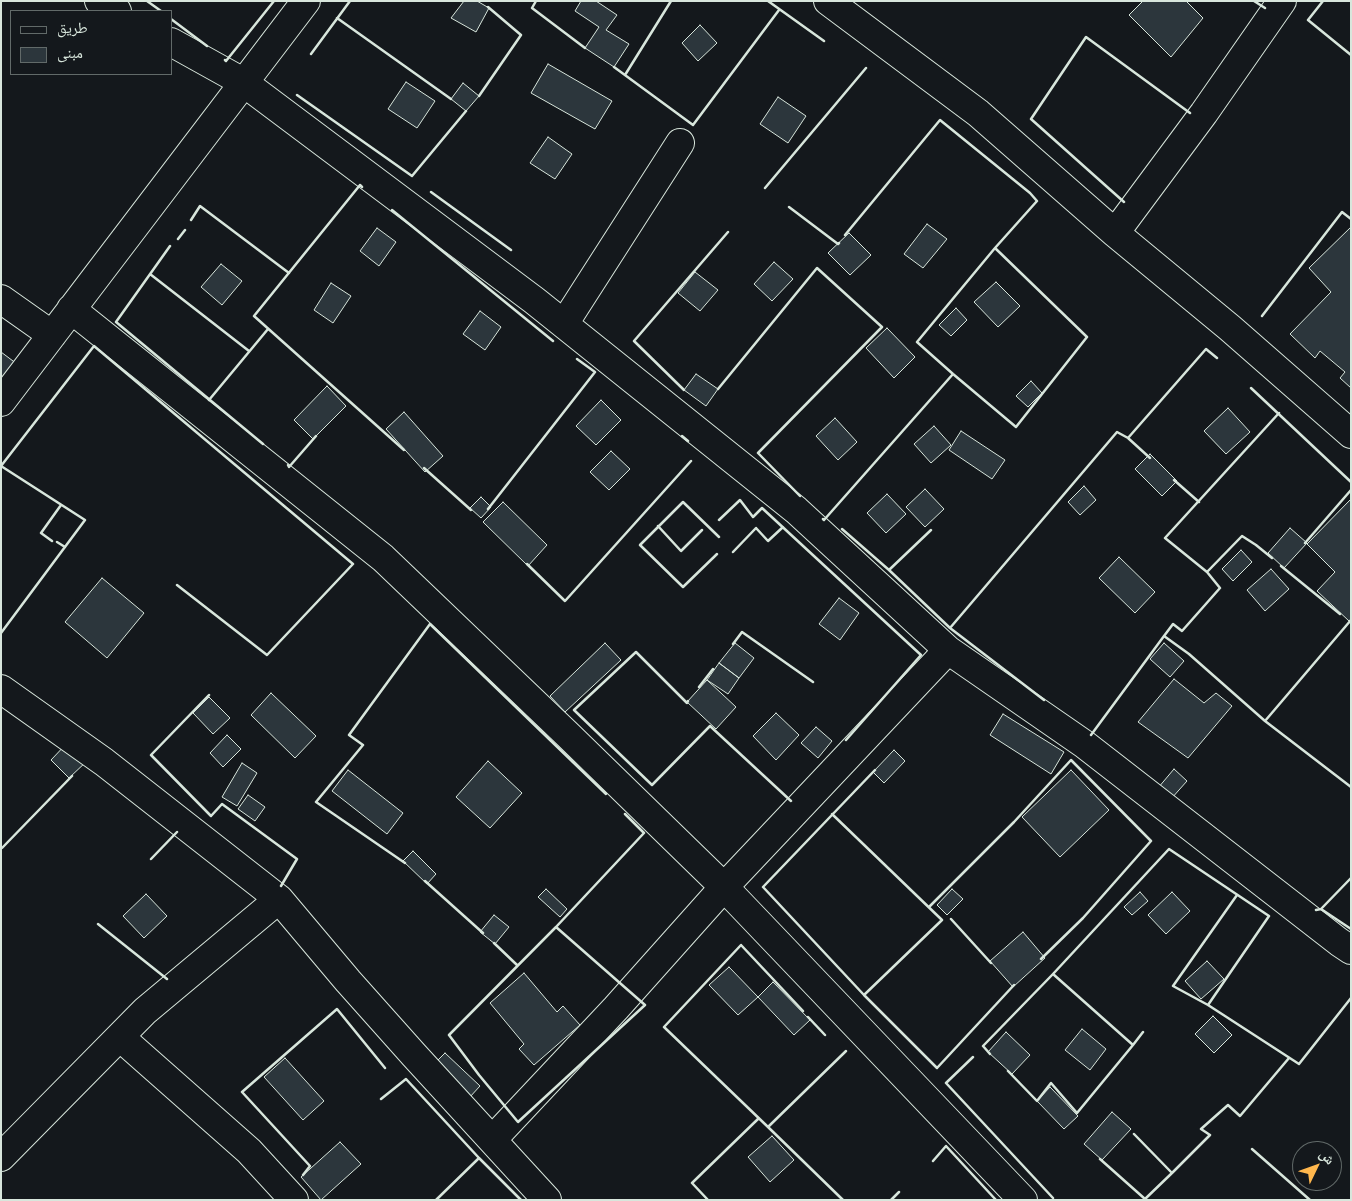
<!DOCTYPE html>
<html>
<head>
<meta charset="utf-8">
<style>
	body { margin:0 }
	#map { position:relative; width:1352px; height:1201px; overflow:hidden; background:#14181c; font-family:"Titillium Web","Noto Naskh Arabic",sans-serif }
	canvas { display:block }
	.frame { position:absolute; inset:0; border:2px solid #d8e6dc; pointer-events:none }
	.legend { position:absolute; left:10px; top:10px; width:162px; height:65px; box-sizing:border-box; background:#14181c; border:1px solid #626a69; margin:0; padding:6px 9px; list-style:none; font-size:15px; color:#d8e6dc }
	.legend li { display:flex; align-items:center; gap:10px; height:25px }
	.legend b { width:25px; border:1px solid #626a69 }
	.north { position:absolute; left:1292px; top:1141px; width:50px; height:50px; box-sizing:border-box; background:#14181c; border:1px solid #626a69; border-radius:50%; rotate:48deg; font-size:14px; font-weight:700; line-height:20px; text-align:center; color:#d8e6dc }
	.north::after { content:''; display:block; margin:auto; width:18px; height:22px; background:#ffb74d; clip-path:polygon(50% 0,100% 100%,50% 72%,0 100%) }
</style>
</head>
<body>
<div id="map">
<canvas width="1352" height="1201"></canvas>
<div class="frame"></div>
<ul class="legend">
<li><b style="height:6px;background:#14181c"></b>طريق</li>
<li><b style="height:14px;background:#2c363c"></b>مبنى</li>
</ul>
<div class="north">ش</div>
</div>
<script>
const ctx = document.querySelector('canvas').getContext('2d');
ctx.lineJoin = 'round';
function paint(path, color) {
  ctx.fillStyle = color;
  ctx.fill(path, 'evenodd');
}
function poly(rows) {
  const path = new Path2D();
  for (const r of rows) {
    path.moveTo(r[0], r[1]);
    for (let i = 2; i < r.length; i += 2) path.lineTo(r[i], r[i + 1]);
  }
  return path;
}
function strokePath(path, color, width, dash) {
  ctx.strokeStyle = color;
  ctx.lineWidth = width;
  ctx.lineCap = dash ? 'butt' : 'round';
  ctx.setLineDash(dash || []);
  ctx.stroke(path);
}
const building = poly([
	[464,1,477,1,489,8,476,32,451,18,464,1],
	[581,1,596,1,617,15,606,30,629,44,614,67,585,48,599,27,575,11,581,1],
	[1143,1,1186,1,1203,18,1171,57,1129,15,1143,1],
	[700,25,717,43,698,61,682,43,700,25],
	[548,64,612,101,595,129,531,93,548,64],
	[406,82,435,101,417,128,388,109,406,82],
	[463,83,479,96,466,111,451,99,463,83],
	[778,97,806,116,788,143,760,124,778,97],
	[548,137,572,154,555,179,530,163,548,137],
	[927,224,947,239,923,268,904,254,927,224],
	[1351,227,1351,388,1340,378,1345,372,1320,351,1315,358,1290,334,1331,292,1309,268,1351,227],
	[377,228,396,242,379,266,360,251,377,228],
	[849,233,871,255,850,275,828,253,849,233],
	[774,262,793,279,772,301,754,284,774,262],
	[221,264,242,281,222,305,201,287,221,264],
	[695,272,718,290,700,311,678,293,695,272],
	[996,282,1020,306,998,327,974,302,996,282],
	[331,283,351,296,333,323,314,310,331,283],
	[956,308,967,320,951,336,939,325,956,308],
	[480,311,501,327,485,350,463,334,480,311],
	[887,328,915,357,894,378,866,348,887,328],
	[1,352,17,364,1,383,1,352],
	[696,374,718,389,706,406,684,390,696,374],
	[1031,381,1042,393,1028,407,1016,396,1031,381],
	[327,386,346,406,313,439,294,420,327,386],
	[601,400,621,420,596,445,576,426,601,400],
	[1228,408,1250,432,1226,454,1204,431,1228,408],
	[404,412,443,456,425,472,386,429,404,412],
	[835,418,857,442,838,460,816,436,835,418],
	[934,426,951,445,931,463,914,444,934,426],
	[961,431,1005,460,992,479,949,450,961,431],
	[611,451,630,469,609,490,590,472,611,451],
	[1150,454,1177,481,1162,496,1135,469,1150,454],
	[1084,486,1096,500,1080,515,1068,502,1084,486],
	[925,489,944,509,925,527,906,507,925,489],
	[887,494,906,514,886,533,867,513,887,494],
	[481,497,491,507,481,518,470,508,481,497],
	[1351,499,1351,620,1349,621,1317,591,1335,572,1307,544,1351,499],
	[503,502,547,545,528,566,483,522,503,502],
	[1290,528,1307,543,1284,568,1268,553,1290,528],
	[1241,550,1252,562,1233,581,1222,569,1241,550],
	[1119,557,1155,592,1135,613,1099,578,1119,557],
	[1271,569,1289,589,1265,611,1247,590,1271,569],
	[102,578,144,613,107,658,65,622,102,578],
	[839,598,859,613,840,640,819,624,839,598],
	[605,643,621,660,565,712,550,696,605,643],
	[735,643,754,658,739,678,719,663,735,643],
	[1164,643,1184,661,1170,677,1150,659,1164,643],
	[719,663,739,678,728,694,707,680,719,663],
	[1174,679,1204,703,1216,693,1232,706,1188,758,1138,722,1174,679],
	[707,680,736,707,716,729,687,702,707,680],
	[271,693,316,736,295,758,251,715,271,693],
	[209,697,230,718,213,734,193,713,209,697],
	[776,713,799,735,776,760,753,736,776,713],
	[1003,714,1064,752,1051,774,990,735,1003,714],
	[816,727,832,741,818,758,801,743,816,727],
	[227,735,241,749,223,767,210,753,227,735],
	[69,741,88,760,69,778,51,760,69,741],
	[894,750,905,761,884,783,873,772,894,750],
	[488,761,522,793,490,828,456,797,488,761],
	[242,763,257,773,237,806,222,797,242,763],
	[1174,769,1187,781,1171,799,1158,788,1174,769],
	[348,770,403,813,387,834,332,791,348,770],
	[1071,770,1109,810,1060,857,1022,817,1071,770],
	[248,795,265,807,255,821,238,809,248,795],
	[413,851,436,874,427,884,403,861,413,851],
	[546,889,567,909,560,917,538,897,546,889],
	[952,889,963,899,947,915,937,905,952,889],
	[1140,892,1148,901,1132,915,1124,907,1140,892],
	[1172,892,1190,911,1166,934,1148,915,1172,892],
	[146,894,167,916,144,938,123,916,146,894],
	[494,915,509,927,495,944,480,932,494,915],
	[1023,932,1045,958,1013,987,990,961,1023,932],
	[1207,961,1224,979,1201,999,1185,981,1207,961],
	[729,967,758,997,738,1015,709,985,729,967],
	[524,973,557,1012,563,1006,580,1025,534,1065,519,1049,524,1044,490,1003,524,973],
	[773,982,810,1020,794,1035,758,997,773,982],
	[1213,1016,1232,1035,1214,1053,1195,1034,1213,1016],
	[1082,1029,1106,1049,1090,1070,1065,1050,1082,1029],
	[1006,1032,1030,1055,1012,1074,988,1052,1006,1032],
	[445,1053,480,1086,469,1098,434,1064,445,1053],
	[285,1058,324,1101,303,1120,264,1077,285,1058],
	[1050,1087,1078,1116,1064,1129,1037,1101,1050,1087],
	[1112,1112,1131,1129,1102,1160,1084,1144,1112,1112],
	[772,1136,794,1160,770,1182,748,1157,772,1136],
	[340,1142,361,1164,321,1200,301,1177,340,1142]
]);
const minor = poly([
	[99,1,117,11],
	[828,1,978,113,1115,233,1230,328,1351,434],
	[171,42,243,82,535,301,796,510,948,650,1084,744,1339,942,1351,950],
	[1115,233,1204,113,1282,1],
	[1,299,52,335],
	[71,309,383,558,568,735,724,887,948,650],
	[564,324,680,143],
	[1,402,306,1],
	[1,689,104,762,279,899,348,981,414,1055,547,1200],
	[120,1037,249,1151,294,1200],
	[492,1140,616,1008,724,887,1023,1200],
	[1,1157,145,1011,279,899]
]);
const wall = poly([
	[147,1,161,11],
	[536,1,532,8,585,48],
	[768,1,824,41],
	[1254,1,1265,8],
	[1323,1,1308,20,1351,55],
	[337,18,451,99],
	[171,19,207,46],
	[311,54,350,1],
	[225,60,226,61,274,1],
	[614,67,693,125,779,10],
	[625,75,671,1],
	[297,95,412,176,466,111],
	[479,96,521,35,488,7],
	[362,187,360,185,254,316,404,450],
	[765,188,866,68],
	[431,192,511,250],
	[1124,202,1031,119,1086,37,1190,113],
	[789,207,838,244,839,243],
	[392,210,553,341],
	[191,220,200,206,289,273],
	[845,235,940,120,1030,193,1037,201,995,248,917,342,953,374,1016,427,1087,337,995,248],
	[178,239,185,230],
	[170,246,116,322,263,444],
	[150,274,249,351],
	[1262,316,1342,212,1351,219],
	[1251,388,1351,482],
	[718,389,817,268,882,327,758,453,800,496],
	[684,390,634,341,728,232],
	[209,400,268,329],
	[682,436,688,441],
	[1128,438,1150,458],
	[288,465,289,467,316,436],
	[1,466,94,346,353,564,267,655,177,585],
	[1,466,85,520,1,633],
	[424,468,471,510],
	[1174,480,1199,502],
	[488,509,595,372,577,359],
	[823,519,824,520,953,374],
	[719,520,740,500,753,517,762,508,921,655,846,740],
	[658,526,681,551,702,530],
	[842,529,889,570,950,628,1044,700],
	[52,541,41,533,61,505],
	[57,542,65,547],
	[1305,543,1351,490],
	[733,552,756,528,768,541,783,527],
	[717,554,683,587,640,545,683,502,719,537],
	[1272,558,1256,545,1242,536,1207,572,1165,538,1279,413],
	[527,564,565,601,691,461],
	[1281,566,1340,614],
	[889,570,931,530],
	[950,628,1117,432,1128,438,1206,349,1217,358],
	[1164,636,1173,624,1182,631,1220,588,1207,572],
	[733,644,742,632,813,682],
	[699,687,713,669],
	[209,695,151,755,211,816,222,804,297,859,281,886],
	[688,701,687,703,636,652,574,710,652,785,710,726,791,801],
	[1265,721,1351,620],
	[1091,735,1164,636,1189,654,1265,721,1351,787],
	[875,770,763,887,864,995,937,1068,1014,985],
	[832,814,942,920,864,995],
	[2,848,72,776],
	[151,859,177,832],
	[405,863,316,802,363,745,349,735,430,624,606,794],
	[425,881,483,933],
	[1237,895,1173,986,1208,1005,1299,1064,1351,998],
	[929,907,1014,822,1071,760,1151,841,1083,918,1041,959],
	[1321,909,1351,878],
	[1316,910,1321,909,1351,929],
	[951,919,991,963],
	[98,924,167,979],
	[556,927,645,1005,518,1122,479,1075,449,1035,556,927],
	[556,927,644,833,625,814],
	[494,943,517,965],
	[1053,974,1133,1045,1143,1032],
	[808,1017,825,1035],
	[990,1054,983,1046,1053,974,1169,849,1269,916,1208,1005],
	[973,1057,946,1083,1053,1198],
	[1008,1071,1037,1101,1051,1083,1077,1113,1133,1045],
	[381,1099,406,1079,479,1158],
	[768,1127,664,1027,741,945,803,1011],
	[1134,1134,1172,1173,1210,1135,1201,1129,1228,1105,1240,1116,1289,1058],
	[1252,1149,1310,1200],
	[1100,1159,1145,1199],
	[933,1161,946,1146,996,1200],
	[303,1175,310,1166,242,1092,337,1009,385,1068],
	[436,1200,479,1158,521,1200],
	[708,1200,692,1183,759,1118],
	[843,1200,768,1127,846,1051],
	[891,1200,899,1192],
	[1144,1200,1172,1173]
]);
paint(building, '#2c363c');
strokePath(building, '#d8e6dc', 1);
strokePath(minor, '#d8e6dc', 30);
strokePath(minor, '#14181c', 28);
strokePath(wall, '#d8e6dc', 2.5);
</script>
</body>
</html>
